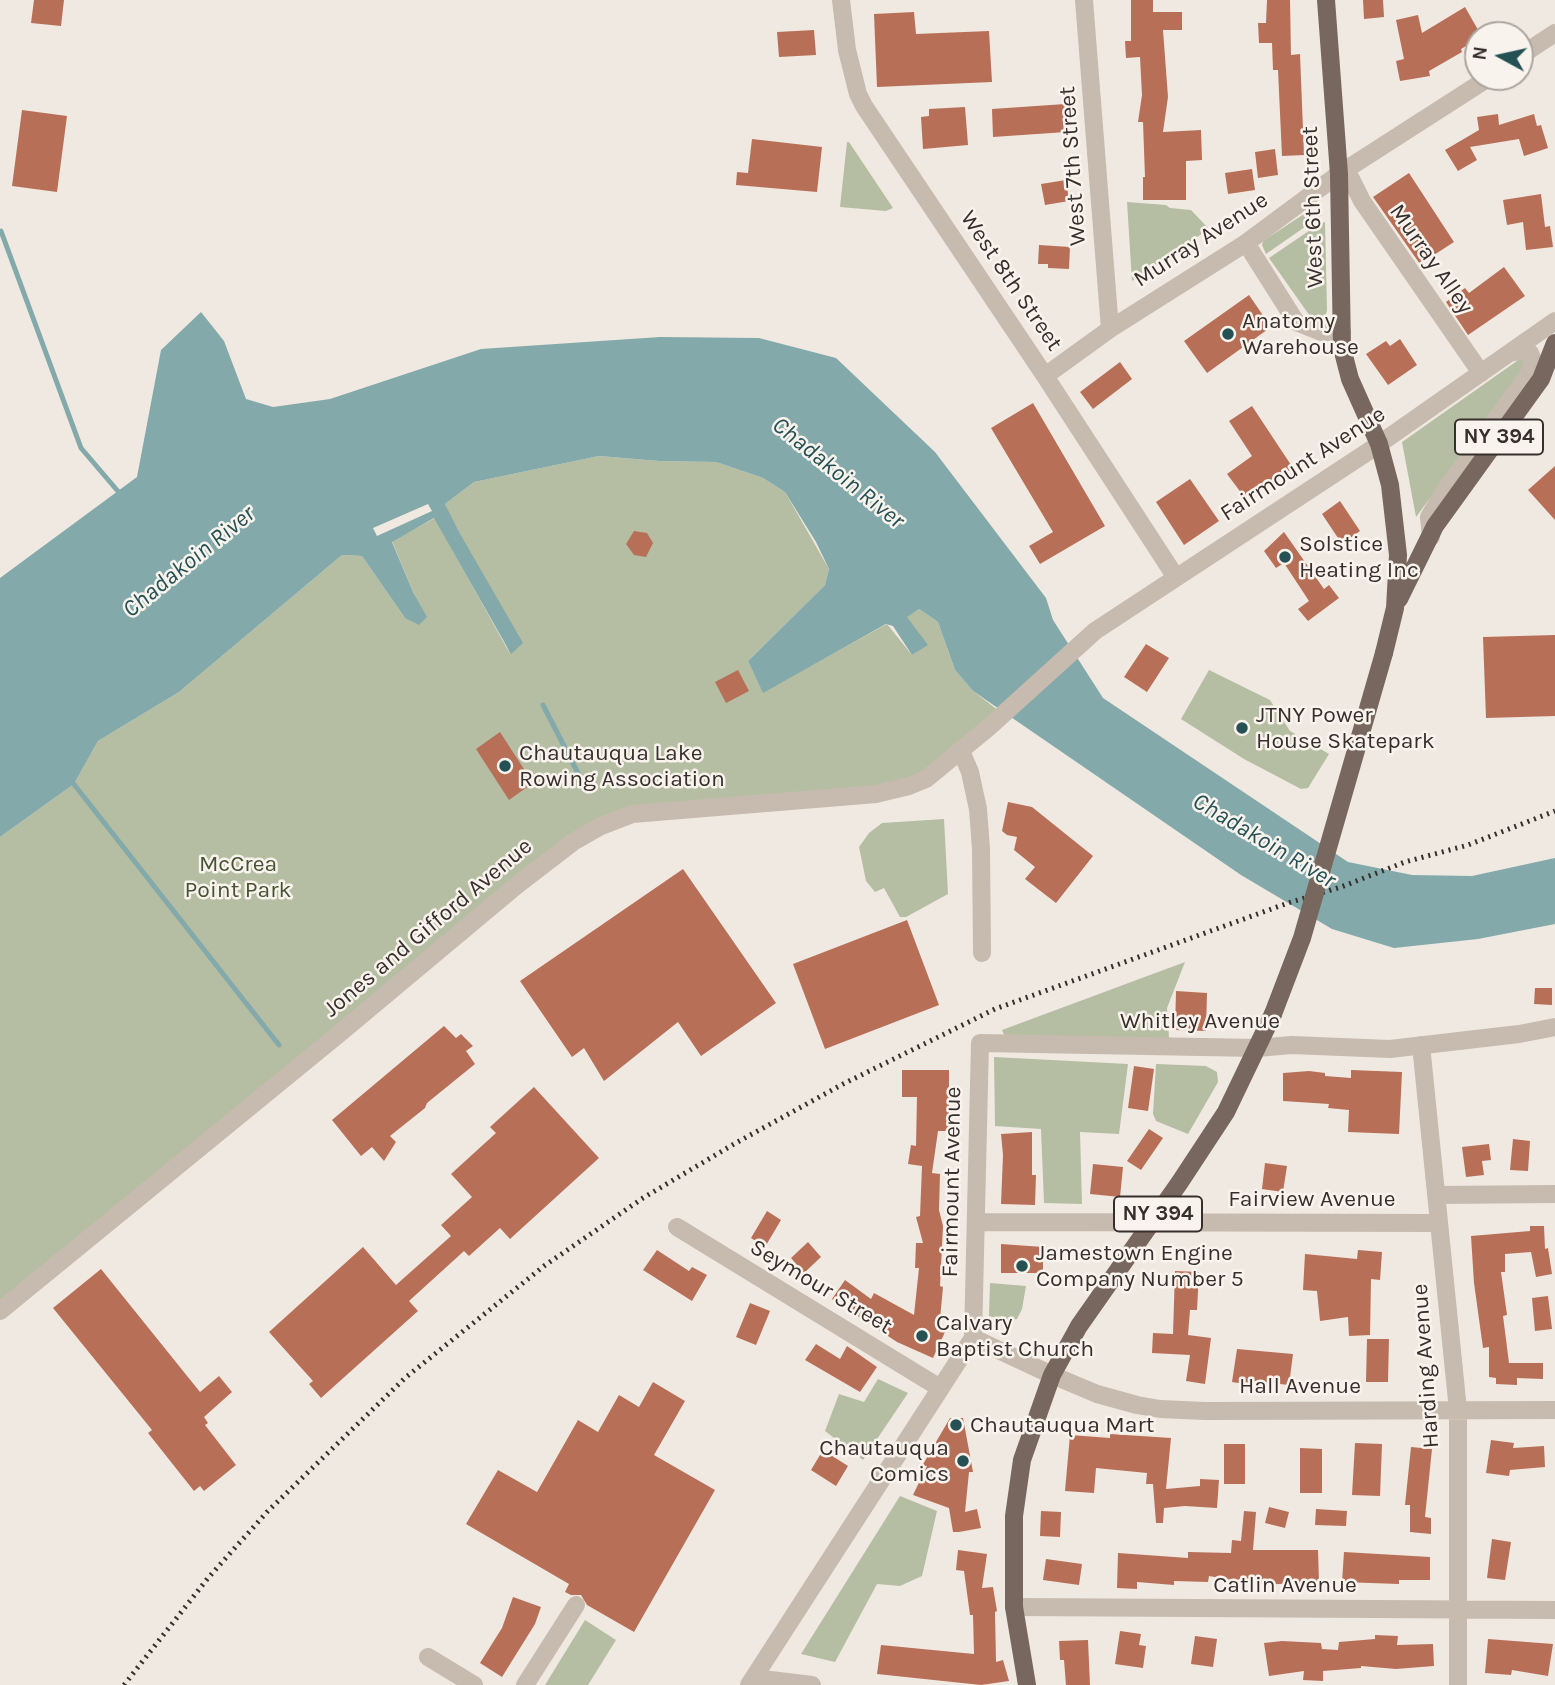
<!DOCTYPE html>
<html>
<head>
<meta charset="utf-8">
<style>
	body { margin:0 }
	#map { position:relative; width:1555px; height:1685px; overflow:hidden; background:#f0e9e1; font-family:Karla,sans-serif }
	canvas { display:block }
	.north { position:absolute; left:1464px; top:21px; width:70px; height:70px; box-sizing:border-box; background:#f8f3ed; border:2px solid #aba59f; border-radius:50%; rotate:278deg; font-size:19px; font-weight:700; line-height:28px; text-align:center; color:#372f2b }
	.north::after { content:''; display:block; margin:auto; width:24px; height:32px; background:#255154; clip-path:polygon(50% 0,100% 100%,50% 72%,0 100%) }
</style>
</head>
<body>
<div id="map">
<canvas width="1555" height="1685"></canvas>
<div class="north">N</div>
</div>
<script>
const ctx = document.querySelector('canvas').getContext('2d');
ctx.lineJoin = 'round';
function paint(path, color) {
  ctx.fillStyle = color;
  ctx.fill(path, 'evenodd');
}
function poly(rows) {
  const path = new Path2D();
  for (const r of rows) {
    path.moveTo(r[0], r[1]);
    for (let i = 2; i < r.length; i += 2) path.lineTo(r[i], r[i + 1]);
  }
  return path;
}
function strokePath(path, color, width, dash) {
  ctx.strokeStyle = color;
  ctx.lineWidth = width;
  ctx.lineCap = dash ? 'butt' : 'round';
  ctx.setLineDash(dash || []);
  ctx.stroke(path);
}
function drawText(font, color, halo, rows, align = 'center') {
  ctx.font = font + ' Karla,sans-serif';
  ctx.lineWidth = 5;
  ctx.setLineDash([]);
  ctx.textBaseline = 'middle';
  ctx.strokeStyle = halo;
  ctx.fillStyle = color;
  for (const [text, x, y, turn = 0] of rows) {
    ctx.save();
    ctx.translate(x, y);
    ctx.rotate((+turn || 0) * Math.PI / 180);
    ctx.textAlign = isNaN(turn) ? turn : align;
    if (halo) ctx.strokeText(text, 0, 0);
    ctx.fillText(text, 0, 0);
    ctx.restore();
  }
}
const green = poly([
	[847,142,849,142,893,208,886,211,840,207],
	[1127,202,1166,205,1170,208,1191,210,1209,229,1132,281],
	[1310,210,1322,215,1266,254,1262,245,1263,241],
	[1325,222,1327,310,1326,314,1320,320,1312,319,1269,258,1319,224],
	[1524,356,1523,373,1416,517,1402,442],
	[599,456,659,461,716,462,763,478,785,492,829,569,825,585,748,661,763,692,887,624,912,655,927,645,906,617,919,609,938,622,955,670,973,691,1003,714,926,779,600,826,0,1311,0,837,74,784,98,741,179,692,342,555,362,556,405,618,426,617,413,592,392,541,435,518,510,654,445,504,474,482],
	[1209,670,1270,700,1290,731,1329,754,1308,788,1301,789,1244,759,1181,719],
	[944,819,948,894,906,917,900,917,884,888,875,892,866,881,859,847,869,833,882,823],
	[1185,962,1167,1008,1169,1038,1006,1040,1002,1030],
	[994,1057,1128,1064,1119,1134,1080,1132,1082,1204,1044,1203,1041,1129,995,1126],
	[1156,1064,1206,1066,1217,1072,1218,1082,1188,1134,1156,1121,1153,1114],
	[990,1283,1026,1286,1022,1309,1017,1319,1006,1321,989,1316],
	[878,1379,908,1393,863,1460,825,1431,839,1394,864,1402],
	[900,1496,937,1511,922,1576,900,1586,877,1584,835,1662,801,1654],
	[585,1620,616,1640,588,1685,545,1685]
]);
const water = poly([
	[201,312,224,341,246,399,273,407,330,399,481,349,660,337,759,338,836,358,935,452,1046,598,1053,620,1103,698,1348,862,1412,875,1472,876,1555,858,1555,924,1478,939,1394,948,1332,929,1241,875,973,691,955,670,938,622,919,609,907,617,928,645,912,655,893,626,886,624,763,693,748,661,825,585,829,569,816,542,785,492,763,478,716,462,659,461,599,456,474,482,445,504,459,532,523,643,511,654,434,518,392,542,413,592,427,617,419,625,405,618,362,556,342,555,179,692,98,741,74,784,0,837,0,578,137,477,161,350]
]);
const pier = poly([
	[428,504,432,511,377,536,373,528]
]);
const stream = poly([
	[1,231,81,448,122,496],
	[543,705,580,777],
	[69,778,279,1045]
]);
const building = poly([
	[34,0,64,0,61,26,31,23],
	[1131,0,1153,0,1153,12,1182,12,1182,30,1163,30,1168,97,1163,132,1201,130,1202,160,1186,161,1186,200,1143,200,1143,177,1145,177,1143,122,1138,122,1142,95,1140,57,1126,58,1125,41,1131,41],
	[1267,0,1290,0,1291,55,1300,54,1304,155,1282,156,1278,70,1273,70,1272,43,1259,43,1258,23,1266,23],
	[1363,0,1383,0,1384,17,1364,19],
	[1465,7,1481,35,1478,35,1478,39,1461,49,1462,52,1429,71,1430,76,1400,81,1396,61,1404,59,1396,20,1418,15,1422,33],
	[914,12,916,34,989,31,992,82,877,87,874,14],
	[814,30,816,55,779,57,777,32],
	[1065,104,1066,132,993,137,992,109],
	[965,107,968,145,923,149,921,117,929,116,929,109],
	[22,110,67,116,57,192,12,186],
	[1498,114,1499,125,1534,114,1537,126,1541,125,1548,148,1524,156,1519,139,1470,147,1477,160,1458,171,1445,150,1479,130,1477,117],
	[752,139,822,147,817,192,736,185,737,172,748,173],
	[1275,149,1278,175,1258,178,1255,152],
	[1252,169,1255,190,1228,194,1225,173],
	[1409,173,1454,242,1420,264,1373,197],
	[1066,180,1069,201,1045,205,1041,184],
	[1541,194,1545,227,1550,226,1553,247,1526,250,1523,222,1507,225,1503,200],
	[1039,245,1070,247,1069,269,1048,268,1048,264,1038,264],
	[1504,267,1525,296,1468,335,1446,302,1465,288,1469,293],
	[1249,295,1271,327,1207,373,1184,341],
	[1400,339,1417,365,1388,385,1366,354,1386,341,1390,346],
	[1120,362,1132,379,1093,409,1080,392],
	[1033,403,1105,526,1040,564,1029,546,1053,532,991,428],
	[1252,406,1293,468,1271,483,1269,480,1245,498,1227,474,1252,456,1229,421],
	[1555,466,1555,520,1528,490],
	[1190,479,1219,521,1184,545,1156,502],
	[1340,501,1360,531,1342,544,1322,514],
	[634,531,647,533,653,543,646,557,634,555,626,544],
	[1284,532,1324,589,1329,585,1339,598,1308,621,1298,609,1309,601,1284,563,1276,568,1264,551],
	[1555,635,1555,716,1486,718,1483,637],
	[1146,644,1169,658,1147,692,1124,677],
	[738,670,749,691,726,703,715,682],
	[500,732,533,783,509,800,476,749],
	[1008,802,1032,807,1093,856,1056,903,1025,879,1035,867,1014,850,1017,837,1007,835,1002,831],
	[683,869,776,1003,701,1056,678,1022,604,1081,584,1048,572,1057,520,981],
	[907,920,939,1005,825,1049,793,964],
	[1535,988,1552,988,1552,1005,1534,1004],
	[1176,991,1207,993,1206,1031,1175,1030],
	[444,1026,456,1038,461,1034,473,1046,466,1051,475,1064,427,1103,425,1108,390,1136,396,1142,384,1161,372,1147,361,1156,332,1120],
	[1134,1066,1154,1069,1148,1111,1128,1108],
	[902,1070,949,1070,949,1131,938,1131,932,1173,940,1174,939,1210,943,1226,940,1286,943,1287,939,1330,945,1332,933,1358,897,1342,832,1299,845,1280,871,1299,874,1293,914,1315,919,1268,915,1268,916,1243,923,1243,916,1217,920,1216,922,1166,908,1164,911,1145,916,1146,917,1097,902,1097],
	[1351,1070,1402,1072,1399,1134,1348,1132,1349,1110,1328,1108,1329,1104,1283,1101,1283,1073,1309,1071,1325,1073,1325,1076,1351,1078],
	[534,1087,599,1158,510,1239,500,1228,469,1256,464,1251,409,1301,418,1311,321,1398,309,1384,313,1381,269,1332,363,1247,396,1285,451,1236,441,1225,472,1197,451,1174,496,1133,490,1127],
	[1149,1129,1163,1138,1141,1170,1127,1161],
	[1032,1132,1032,1175,1036,1175,1035,1205,1001,1204,1003,1155,1001,1134],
	[1513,1139,1530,1141,1528,1171,1510,1170],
	[1489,1144,1491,1160,1482,1161,1484,1175,1466,1177,1462,1147],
	[1265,1163,1287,1166,1283,1192,1262,1189],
	[1093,1164,1123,1167,1120,1197,1090,1194],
	[767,1211,781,1220,765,1247,751,1238],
	[1530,1226,1544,1226,1545,1249,1548,1248,1552,1274,1536,1277,1531,1252,1505,1254,1505,1272,1501,1272,1507,1315,1503,1316,1509,1363,1543,1363,1543,1379,1517,1378,1517,1385,1496,1384,1496,1378,1489,1377,1489,1347,1483,1348,1474,1283,1471,1236,1530,1231],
	[808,1242,821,1257,804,1273,791,1258],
	[1001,1244,1043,1247,1043,1273,1001,1273],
	[657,1250,689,1271,692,1267,707,1275,692,1301,643,1270],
	[1358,1250,1382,1252,1380,1280,1371,1279,1370,1335,1349,1336,1348,1317,1320,1321,1317,1291,1303,1290,1305,1254,1357,1259],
	[101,1269,200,1392,219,1376,232,1392,204,1417,208,1423,205,1425,236,1465,204,1491,200,1486,194,1491,148,1433,152,1430,53,1308],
	[1175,1271,1199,1272,1197,1310,1190,1310,1188,1335,1211,1338,1205,1384,1186,1381,1190,1355,1152,1353,1153,1333,1173,1334],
	[1548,1296,1552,1329,1535,1331,1532,1298],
	[750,1303,770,1311,756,1345,736,1337],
	[1367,1339,1389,1339,1388,1382,1366,1382],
	[816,1344,840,1359,847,1346,877,1367,860,1392,805,1360],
	[1237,1349,1293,1354,1289,1385,1252,1381,1252,1385,1232,1382],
	[653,1382,685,1401,654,1455,715,1490,634,1632,587,1605,581,1595,571,1595,565,1592,569,1584,466,1524,498,1470,537,1492,578,1420,598,1432,619,1395,639,1407],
	[950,1418,963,1418,973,1472,969,1472,965,1512,977,1509,981,1528,959,1532,953,1532,949,1508,913,1495,927,1466,922,1466],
	[1110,1434,1171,1438,1166,1489,1200,1486,1200,1479,1219,1480,1217,1508,1185,1506,1164,1508,1163,1523,1156,1523,1153,1484,1146,1484,1147,1473,1096,1468,1094,1493,1065,1491,1070,1435,1110,1438],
	[1491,1440,1514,1443,1513,1448,1544,1446,1545,1467,1510,1470,1509,1476,1486,1473],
	[1355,1443,1382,1444,1380,1496,1352,1495],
	[1224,1444,1245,1444,1245,1484,1224,1484],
	[1411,1447,1432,1449,1425,1517,1431,1518,1431,1534,1410,1532,1410,1505,1405,1505],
	[1300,1448,1322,1449,1322,1493,1300,1493],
	[823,1450,848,1466,836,1486,811,1470],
	[1269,1507,1289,1512,1285,1528,1265,1523],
	[1316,1509,1347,1511,1346,1526,1315,1525],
	[1041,1511,1061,1512,1060,1537,1040,1536],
	[1244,1511,1256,1512,1253,1550,1318,1550,1319,1582,1259,1585,1209,1576,1208,1582,1174,1581,1174,1585,1137,1582,1137,1589,1117,1588,1118,1553,1188,1558,1188,1552,1231,1553,1232,1540,1241,1541],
	[1492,1539,1511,1542,1505,1580,1487,1578],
	[958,1550,987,1554,982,1588,993,1587,997,1611,995,1612,996,1662,1003,1660,1009,1681,981,1685,877,1674,881,1645,974,1654,973,1615,970,1615,964,1571,956,1570],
	[1344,1552,1430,1557,1430,1580,1399,1580,1399,1584,1342,1582],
	[1046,1559,1082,1564,1079,1585,1043,1580],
	[513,1597,541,1607,535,1624,502,1677,480,1663,502,1628],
	[1120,1631,1141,1634,1139,1645,1146,1646,1143,1668,1115,1664],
	[1375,1635,1398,1636,1397,1645,1433,1644,1434,1666,1396,1669,1361,1666,1361,1668,1323,1671,1323,1681,1303,1680,1304,1671,1269,1676,1264,1643,1282,1641,1321,1643,1322,1649,1338,1650,1339,1642,1375,1639],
	[1195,1636,1217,1639,1213,1667,1191,1664],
	[1488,1639,1553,1644,1548,1676,1512,1670,1511,1675,1485,1673],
	[1088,1640,1090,1685,1066,1685,1064,1660,1060,1660,1059,1641]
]);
const minor = poly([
	[841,0,847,50,858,94,864,106,1045,376,1175,576],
	[1084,0,1110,329],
	[1520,56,1555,33],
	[1346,169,1362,201,1481,373],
	[1246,243,1296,322,1321,332,1342,332],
	[1045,376,1110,329,1246,243,1339,174,1490,77],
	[1431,537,1429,517,1444,492,1530,372,1533,360,1530,353,1523,350,1510,353],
	[961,751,970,772,978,809,981,849,982,953],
	[1421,1045,1458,1410,1458,1685],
	[1436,1195,1555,1194],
	[976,1222,1439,1223],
	[677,1227,940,1388],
	[0,1311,340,1033,517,885,573,842,601,826,632,814,876,794,909,786,926,779,989,727,1095,631,1372,449,1555,321],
	[973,1338,980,1043,1257,1048,1292,1045,1390,1049,1519,1034,1555,1027],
	[973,1338,1052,1375,1097,1394,1137,1405,1160,1409,1205,1411,1555,1410],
	[1014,1607,1555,1610],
	[428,1657,474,1685],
	[754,1678,812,1685],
	[525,1685,576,1605],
	[749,1685,973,1338]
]);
const major = poly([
	[1326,0,1339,174,1342,348,1350,379,1379,444,1390,485,1398,555,1395,608,1384,653],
	[1399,599,1435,526,1541,379,1555,343],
	[1027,1685,1014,1607,1014,1516,1022,1460,1052,1375,1079,1326,1180,1182,1226,1112,1273,1014]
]);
const rail = poly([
	[124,1685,208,1578,267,1512,405,1378,544,1266,643,1198,734,1144,843,1084,995,1009,1288,903,1341,887,1405,862,1468,845,1555,811]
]);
const majorBridge = poly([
	[1273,1014,1302,938,1384,653]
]);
const markers = [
	[1228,334,7,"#255154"],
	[1285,557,7,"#255154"],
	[1242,728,7,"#255154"],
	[505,766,7,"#255154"],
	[1022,1266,7,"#255154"],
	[922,1336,7,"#255154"],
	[956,1425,7,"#255154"],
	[963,1461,7,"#255154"]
];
const shields = [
	[1499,437,88],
	[1158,1214,88]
];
const shieldNames = [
	["NY 394",1499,437],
	["NY 394",1158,1214]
];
const streetNames = [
	["West 7th Street",1073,166,-94],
	["West 6th Street",1313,207,-92],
	["Murray Avenue",1201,240,-33],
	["Murray Alley",1431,259,55],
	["West 8th Street",1011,281,56],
	["Fairmount Avenue",1303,464,-33],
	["Jones and Gifford Avenue",428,928,-40],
	["Whitley Avenue",1200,1021],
	["Fairmount Avenue",952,1182,-89],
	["Fairview Avenue",1312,1199],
	["Seymour Street",821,1287,31],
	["Harding Avenue",1426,1366,-94],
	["Hall Avenue",1300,1386],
	["Catlin Avenue",1285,1585]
];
const poiNames = [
	["Anatomy",1242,321],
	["Warehouse",1242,347],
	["Solstice",1299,544],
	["Heating Inc",1299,570],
	["JTNY Power",1256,715],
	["House Skatepark",1256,741],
	["Chautauqua Lake",519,753],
	["Rowing Association",519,779],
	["Jamestown Engine",1036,1253],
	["Company Number 5",1036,1279],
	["Calvary",936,1323],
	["Baptist Church",936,1349],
	["Chautauqua Mart",970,1425],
	["Chautauqua",949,1448,"right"],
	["Comics",949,1474,"right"]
];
const parkNames = [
	["McCrea",238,864],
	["Point Park",238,890]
];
const waterNames = [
	["Chadakoin River",838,473,39],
	["Chadakoin River",189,562,-39],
	["Chadakoin River",1264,841,31]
];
paint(green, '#b5bea2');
paint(water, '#83a9aa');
paint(pier, '#f0e9e1');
strokePath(stream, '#83a9aa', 5);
paint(building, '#b86f57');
strokePath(minor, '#c7baae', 18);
strokePath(major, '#77675e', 18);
strokePath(rail, '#372f2b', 5, [2, 5]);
strokePath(majorBridge, '#77675e', 18);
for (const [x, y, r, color] of markers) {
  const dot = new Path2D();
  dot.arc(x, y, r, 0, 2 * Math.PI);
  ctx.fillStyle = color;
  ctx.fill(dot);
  strokePath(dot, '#f8f3ed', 2.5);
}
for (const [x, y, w] of shields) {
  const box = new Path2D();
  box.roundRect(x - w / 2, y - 17.5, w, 35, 5);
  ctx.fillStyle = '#f8f3ed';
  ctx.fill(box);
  strokePath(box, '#372f2b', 2);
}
drawText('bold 21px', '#372f2b', null, shieldNames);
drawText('23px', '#372f2b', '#f8f3ed', streetNames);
drawText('23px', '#372f2b', '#f8f3ed', poiNames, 'left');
drawText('23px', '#465232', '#f8f3ed', parkNames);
drawText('italic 24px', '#255154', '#f8f3ed', waterNames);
</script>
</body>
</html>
